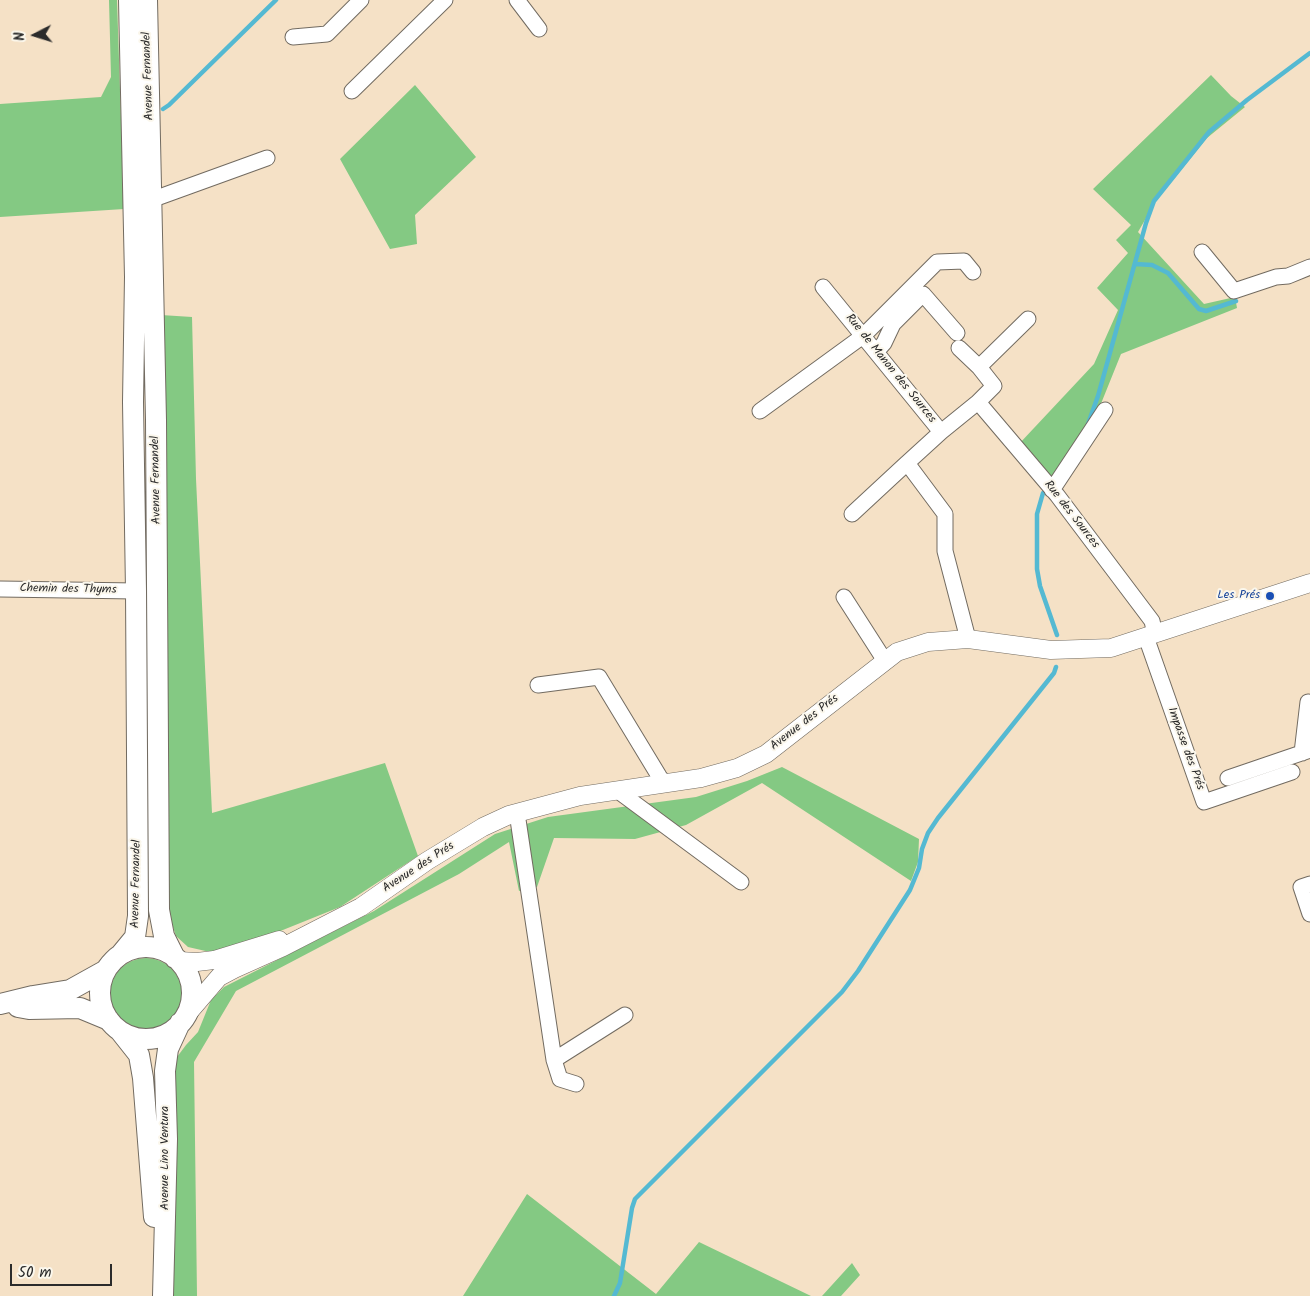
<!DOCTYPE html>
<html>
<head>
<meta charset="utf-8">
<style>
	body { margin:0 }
	#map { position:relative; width:1310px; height:1296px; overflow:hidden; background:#f5e1c6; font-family:Kalam,sans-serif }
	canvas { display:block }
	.north { position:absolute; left:10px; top:10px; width:50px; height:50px; -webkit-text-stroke:4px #fbf7ec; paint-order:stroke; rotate:265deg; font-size:14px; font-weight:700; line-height:20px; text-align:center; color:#2b2b2b }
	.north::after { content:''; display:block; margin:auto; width:18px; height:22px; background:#2b2b2b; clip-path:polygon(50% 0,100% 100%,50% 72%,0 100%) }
	.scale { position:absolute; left:10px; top:1264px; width:102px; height:22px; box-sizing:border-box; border:2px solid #2b2b2b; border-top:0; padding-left:6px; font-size:15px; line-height:18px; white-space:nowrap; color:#2b2b2b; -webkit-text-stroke:4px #fbf7ec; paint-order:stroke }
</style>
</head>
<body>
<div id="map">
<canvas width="1310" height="1296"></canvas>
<div class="north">N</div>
<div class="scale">50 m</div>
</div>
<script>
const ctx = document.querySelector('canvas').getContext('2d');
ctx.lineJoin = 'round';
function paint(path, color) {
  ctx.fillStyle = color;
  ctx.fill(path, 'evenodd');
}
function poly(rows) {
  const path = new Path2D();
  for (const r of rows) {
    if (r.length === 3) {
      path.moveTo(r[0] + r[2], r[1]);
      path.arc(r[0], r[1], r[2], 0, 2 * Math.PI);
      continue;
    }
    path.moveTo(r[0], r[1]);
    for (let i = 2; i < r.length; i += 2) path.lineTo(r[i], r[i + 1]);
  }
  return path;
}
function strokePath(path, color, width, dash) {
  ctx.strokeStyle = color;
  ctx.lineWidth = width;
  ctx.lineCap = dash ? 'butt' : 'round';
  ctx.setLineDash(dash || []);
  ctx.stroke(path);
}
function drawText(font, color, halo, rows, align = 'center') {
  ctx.font = font + ' Kalam,sans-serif';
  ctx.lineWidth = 4;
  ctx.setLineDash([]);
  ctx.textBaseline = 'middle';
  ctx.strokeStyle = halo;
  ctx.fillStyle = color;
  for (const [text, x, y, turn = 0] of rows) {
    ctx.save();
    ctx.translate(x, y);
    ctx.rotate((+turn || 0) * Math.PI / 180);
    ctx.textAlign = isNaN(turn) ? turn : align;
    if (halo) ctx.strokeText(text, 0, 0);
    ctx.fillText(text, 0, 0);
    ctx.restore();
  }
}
const green = poly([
	[109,0,117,0,124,209,0,217,0,104,101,97,111,77],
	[1211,75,1231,96,1245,107,1207,138,1156,201,1138,232,1204,304,1235,297,1237,308,1121,354,1094,421,1052,483,1019,444,1094,364,1118,310,1097,288,1128,253,1116,240,1131,225,1093,189],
	[415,85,476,157,415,215,417,244,390,249,340,159],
	[161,315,192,317,196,479,212,813,385,763,418,856,340,907,263,938,210,952,188,947,176,936,169,915],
	[782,767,919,839,918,862,911,881,762,783,686,825,635,839,554,838,537,887,519,891,509,842,459,874,236,991,194,1062,197,1296,173,1296,174,1061,186,1045,198,1032,211,1000,224,987,374,911,495,834,548,817,696,797,747,781],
	[146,994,36],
	[527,1194,656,1294,699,1242,811,1296,463,1296],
	[852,1263,860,1275,841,1296,822,1296]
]);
const stream = poly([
	[163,109,169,105,276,0],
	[1135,264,1152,265,1168,273,1199,309,1206,311,1236,301],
	[1088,424,1098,396,1146,223,1154,201,1209,132,1247,100,1310,53],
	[1043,493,1037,514,1037,569,1040,586,1057,635],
	[614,1296,620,1283,632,1208,635,1199,842,992,858,971,910,890,919,868,922,849,928,833,938,818,1054,673,1056,667]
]);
const minor = poly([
	[517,0,539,29],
	[293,37,327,34,361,0],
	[352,91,445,0],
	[151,200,267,158],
	[1202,252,1234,291,1276,277,1288,276,1310,267],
	[823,287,941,432,907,463,945,514,945,551,968,639],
	[959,348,979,367],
	[876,352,884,343,893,324,923,294,957,333],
	[978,402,1057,495,1152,621,1155,634],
	[760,411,863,336,937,262,964,261,973,272],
	[941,432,978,402,994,386,979,367,1028,319],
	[1052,490,1105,410],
	[852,514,907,463],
	[0,589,136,591],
	[844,597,885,661],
	[1146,637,1204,802,1292,772],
	[538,685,599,677,659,776,665,784],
	[1302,753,1308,702],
	[1228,778,1310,750],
	[618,791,741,882],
	[517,813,554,1060,625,1015],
	[1310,884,1301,887,1310,914],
	[554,1060,560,1079,576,1084]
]);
const tertiary = poly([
	[179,961,197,962,214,960,279,940],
	[183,1019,219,977,234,969,283,947,361,907,427,861,483,827,509,815,580,796,701,778,737,768,766,754,897,652,928,642,968,639,1051,650,1111,648,1310,583]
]);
const secondary = poly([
	[147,0,156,420,159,910,164,936,175,958],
	[146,993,46],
	[121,954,135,937,138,916,136,591,133,402,135,277,129,0],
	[0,1004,33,996,70,990,106,970],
	[18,1007,29,1009,80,1008,109,1020],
	[120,1031,139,1055,143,1078,154,1217],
	[163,1296,167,1139,165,1071,168,1049,180,1023]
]);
const markers = [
	[1270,596,5,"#1a4fb4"]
];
const streetNames = [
	["Avenue Fernandel",149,76,-92],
	["Rue de Manon des Sources",890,369,51],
	["Avenue Fernandel",157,480,-91],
	["Rue des Sources",1071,515,52],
	["Chemin des Thyms",68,590,1],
	["Avenue des Prés",805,723,-38],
	["Impasse des Prés",1185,749,70],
	["Avenue des Prés",419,868,-33],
	["Avenue Fernandel",137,884,-89],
	["Avenue Lino Ventura",166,1158,-90]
];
const transitNames = [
	["Les Prés",1260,596]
];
paint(green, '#84c983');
strokePath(stream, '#54b9d2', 4.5);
strokePath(minor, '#726b61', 17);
strokePath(tertiary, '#726b61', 19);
strokePath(secondary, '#726b61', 22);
strokePath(minor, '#fff', 15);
strokePath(tertiary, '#fff', 18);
strokePath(secondary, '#fff', 20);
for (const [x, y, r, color] of markers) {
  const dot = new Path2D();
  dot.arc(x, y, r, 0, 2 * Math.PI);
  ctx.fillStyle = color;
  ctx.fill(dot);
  strokePath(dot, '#fbf7ec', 2);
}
drawText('12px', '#2b2b2b', '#fbf7ec', streetNames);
drawText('12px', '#164399', '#fbf7ec', transitNames, 'right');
</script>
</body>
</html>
